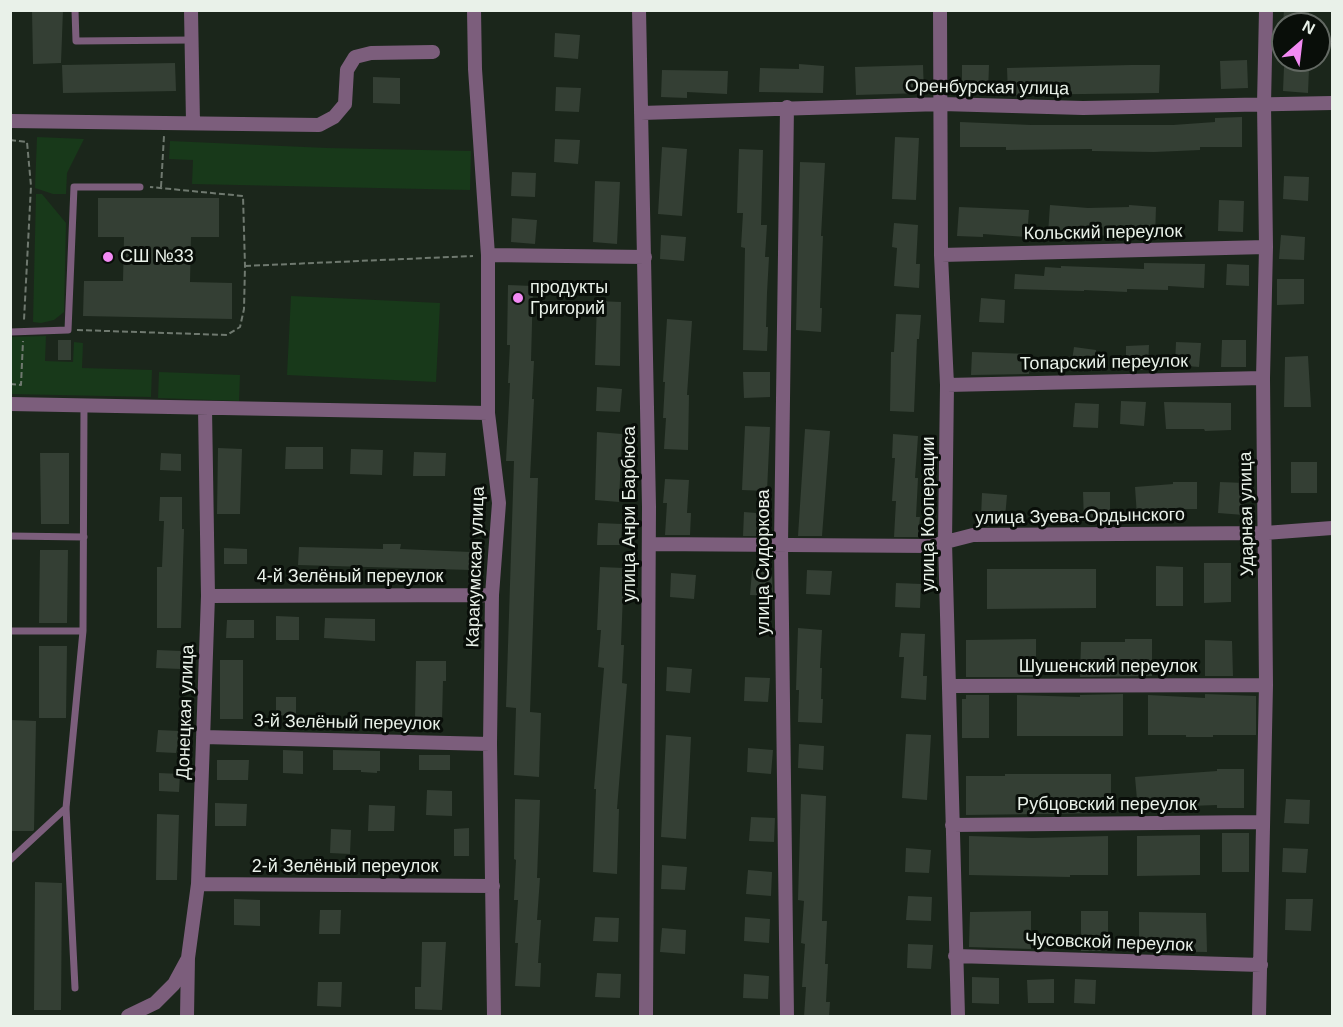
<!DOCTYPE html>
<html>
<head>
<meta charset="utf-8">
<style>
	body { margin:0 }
	#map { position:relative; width:1343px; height:1027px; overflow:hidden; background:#1b261b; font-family:Helvetica,sans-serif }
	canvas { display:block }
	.frame { position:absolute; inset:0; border:12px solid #e9f1e9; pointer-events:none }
	.north { position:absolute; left:1271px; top:12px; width:60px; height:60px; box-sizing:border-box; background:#090e09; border:2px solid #636963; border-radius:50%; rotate:28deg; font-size:16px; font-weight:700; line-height:24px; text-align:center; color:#e9f1e9 }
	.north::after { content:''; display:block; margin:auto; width:21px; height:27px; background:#f28af3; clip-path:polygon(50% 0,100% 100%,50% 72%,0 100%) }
</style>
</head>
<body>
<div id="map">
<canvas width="1343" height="1027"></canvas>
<div class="frame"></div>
<div class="north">N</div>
</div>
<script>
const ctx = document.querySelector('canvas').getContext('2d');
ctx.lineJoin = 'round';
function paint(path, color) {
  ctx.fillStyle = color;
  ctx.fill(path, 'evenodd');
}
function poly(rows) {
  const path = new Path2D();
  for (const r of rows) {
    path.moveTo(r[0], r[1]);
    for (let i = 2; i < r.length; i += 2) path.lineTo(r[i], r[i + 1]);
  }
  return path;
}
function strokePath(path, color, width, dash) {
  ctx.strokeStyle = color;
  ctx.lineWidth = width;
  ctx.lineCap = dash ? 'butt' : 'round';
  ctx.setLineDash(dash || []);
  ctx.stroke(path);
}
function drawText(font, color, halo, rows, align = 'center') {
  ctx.font = font + ' Helvetica,sans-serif';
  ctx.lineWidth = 6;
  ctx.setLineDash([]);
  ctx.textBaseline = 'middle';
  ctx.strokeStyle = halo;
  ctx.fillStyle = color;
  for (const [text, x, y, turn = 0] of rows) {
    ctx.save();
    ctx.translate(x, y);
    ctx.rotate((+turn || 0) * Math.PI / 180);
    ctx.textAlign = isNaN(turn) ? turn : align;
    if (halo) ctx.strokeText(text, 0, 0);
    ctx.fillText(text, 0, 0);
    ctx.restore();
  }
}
const green = poly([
	[37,137,84,139,67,173,66,194,53,194,35,188],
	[170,141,327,148,471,151,470,190,192,184,193,160,169,159],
	[36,194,42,194,66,223,64,312,54,320,41,323,33,322],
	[291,296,440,303,436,382,287,375],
	[46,336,45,361,73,362,74,342,83,343,82,368,152,370,151,397,11,394,11,337],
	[159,372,240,375,239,401,158,398]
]);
const building = poly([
	[32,10,63,10,61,63,33,64],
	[1284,10,1309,10,1308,24,1283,24],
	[555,33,580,35,578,59,554,57],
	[1247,60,1248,88,1221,89,1220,61],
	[175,63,176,91,63,93,62,65],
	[799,64,824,66,823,93,759,92,760,68,799,69],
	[923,65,924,93,856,95,855,67],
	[962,65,989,65,988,94,962,94],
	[1131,65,1160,65,1159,93,1008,95,1007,68],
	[1284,67,1309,69,1308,93,1283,91],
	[662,70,728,71,727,94,687,92,687,98,661,97],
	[373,77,400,78,400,104,373,103],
	[556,87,581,88,579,112,555,111],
	[1242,117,1242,147,1200,147,1200,150,1154,152,1092,151,1092,149,1006,150,1006,147,960,147,960,122,1031,125,1173,125,1215,122,1215,118],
	[895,137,919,138,916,200,892,199],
	[555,139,580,140,578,164,554,162],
	[662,147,687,149,682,216,658,214],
	[739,149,763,150,761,225,767,225,765,257,769,257,767,293,766,327,768,327,767,351,743,350,745,248,741,247,743,213,737,213],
	[800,162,825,163,821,236,823,236,820,308,822,308,821,332,796,330],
	[512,172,536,173,535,197,511,196],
	[1284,176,1309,177,1308,201,1283,199],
	[595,181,620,182,617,244,593,242],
	[98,198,219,198,219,237,191,237,190,282,232,283,232,319,83,316,84,281,123,281,124,237,98,237],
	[1219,200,1244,201,1243,232,1218,231],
	[1050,205,1088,208,1129,207,1129,205,1156,207,1155,237,1048,234],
	[959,207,1029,210,1027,237,983,234,983,237,957,236],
	[512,218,537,220,535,244,511,242],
	[894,223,918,225,916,264,920,264,919,288,894,286,897,248,892,247],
	[661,235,686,237,684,261,660,259],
	[1281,235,1305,237,1304,260,1279,259],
	[1144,263,1205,264,1204,288,1168,286,1168,290,1127,289,1127,292,1084,290,1084,291,1014,289,1015,274,1044,276,1045,267,1061,268,1061,266,1144,269],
	[1227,264,1249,265,1249,286,1226,285],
	[1277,279,1304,279,1304,304,1277,305],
	[508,285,533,286,531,361,534,361,532,399,534,399,530,478,538,478,530,712,541,713,539,777,514,775,516,708,506,707,514,461,506,461,510,383,508,383,510,345,507,345],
	[981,298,1005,300,1004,323,979,322],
	[597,301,621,302,620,366,595,365],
	[896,314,921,315,919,339,917,339,914,412,890,411,891,352,894,352],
	[667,319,692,321,687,395,689,395,688,450,664,449,666,418,663,418,665,382,663,382],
	[58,340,71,340,71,360,58,360],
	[1222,340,1246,340,1246,367,1221,367],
	[1176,342,1201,343,1199,367,1175,365],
	[1149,345,1148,370,1126,370,1126,346],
	[1074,347,1096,350,1093,371,1071,368],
	[972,352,1030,354,1029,374,971,375],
	[1308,356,1311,407,1284,407,1285,357],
	[743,372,770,372,770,397,744,398],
	[597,387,622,389,620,412,596,411],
	[1121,401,1146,402,1144,426,1120,424],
	[1164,402,1231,403,1231,430,1205,431,1204,429,1166,429],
	[1075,403,1099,404,1098,428,1073,427],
	[745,426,770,427,767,491,742,490],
	[805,429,830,431,822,536,798,536],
	[597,432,622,434,619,502,595,500],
	[893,434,918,436,915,478,918,478,916,517,920,517,918,537,894,537,896,501,892,501,895,458,892,458],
	[286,447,323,447,323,469,285,469],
	[218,448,242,449,240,514,217,514],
	[351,449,383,450,382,475,350,474],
	[414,452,446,453,445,476,413,476],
	[40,453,69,453,69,524,41,524],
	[161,453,181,454,181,471,160,470],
	[1291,462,1317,462,1317,493,1291,493],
	[665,479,689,480,687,513,691,513,690,535,665,535,667,503,663,503],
	[1173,482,1197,482,1197,509,1159,509,1160,514,1137,516,1135,487,1173,484],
	[1220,482,1245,483,1244,515,1218,513],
	[1083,492,1110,492,1110,521,1084,522],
	[982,493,1007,495,1005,518,981,517],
	[160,497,182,497,182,529,184,529,181,628,157,628,157,567,162,567,164,521,159,521],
	[744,512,769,514,768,536,743,536],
	[598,523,622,524,621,545,597,545],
	[383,544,401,544,400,549,471,552,471,570,298,565,299,547,383,549],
	[224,548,247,549,247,564,224,564],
	[40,550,68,550,67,623,39,623],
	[1204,563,1231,563,1231,602,1204,603],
	[1156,566,1183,567,1183,606,1156,606],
	[600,567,624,568,621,645,624,645,622,683,627,684,617,809,619,809,617,874,593,872,596,789,594,789,604,668,598,667,601,630,597,630],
	[987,569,1096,569,1096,608,987,609],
	[807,570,832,571,830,595,806,594],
	[752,571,772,572,773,596,750,595],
	[671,573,696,575,694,599,670,597],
	[896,583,921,584,920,608,895,607],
	[276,616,299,617,299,640,276,640],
	[325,618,375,619,375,641,324,638],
	[227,620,254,620,254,638,226,638],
	[798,628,822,630,820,668,822,668,821,699,823,699,822,723,798,722,799,690,796,690],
	[901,633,925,634,923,676,927,676,926,700,901,698,904,657,899,657],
	[1036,639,1036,677,966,677,966,640],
	[1125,639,1152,639,1152,676,1080,677,1081,642,1125,642],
	[1205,640,1232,641,1233,676,1205,676],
	[39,646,67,646,66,718,39,718],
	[157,650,181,651,181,669,156,668],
	[220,660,243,660,243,719,220,719],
	[416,661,446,661,446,681,443,681,442,720,415,720],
	[667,667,692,669,690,693,666,691],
	[745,677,770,678,768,702,744,701],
	[1123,694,1123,736,1017,736,1017,695,1080,697,1080,695],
	[1205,694,1256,696,1256,735,1213,735,1213,737,1186,737,1186,735,1148,735,1148,695,1205,698],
	[966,695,989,695,989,738,962,738,962,699,966,699],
	[276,697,296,697,296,716,276,715],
	[10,720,36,721,34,830,33,831,10,831],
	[158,730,180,731,176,753,156,752],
	[906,734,931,735,927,800,902,798],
	[666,735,691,737,686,839,661,837],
	[799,744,824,746,823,770,798,768],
	[748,748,773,750,771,774,747,772],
	[283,750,303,751,303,774,283,773],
	[333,750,380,751,380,771,377,771,377,773,361,772,361,770,333,770],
	[419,755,450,755,450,770,419,770],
	[217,760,249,760,248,780,217,780],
	[1217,769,1244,769,1244,808,1217,808,1217,805,1162,807,1162,810,1138,811,1135,777,1217,771],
	[159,773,180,774,179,792,159,791],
	[1005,774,1111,774,1111,813,966,815,966,776,1005,776],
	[427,790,452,791,452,816,426,815],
	[801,794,826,796,822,921,827,921,825,964,828,964,826,1002,830,1002,829,1017,804,1017,806,987,802,987,805,944,801,943,804,901,798,900],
	[515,799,540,800,537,878,540,878,537,920,541,920,538,963,541,963,540,987,515,986,518,943,515,943,518,900,514,900,516,860,514,859],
	[1286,799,1310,800,1309,824,1284,823],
	[215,803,247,804,246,826,215,826],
	[369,805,395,806,394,831,368,831],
	[157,814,179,815,177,880,156,880],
	[751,817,775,818,774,842,749,841],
	[469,828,469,856,454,856,454,829],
	[331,829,351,830,350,854,330,853],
	[1222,833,1249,833,1249,872,1222,872],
	[1200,835,1200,875,1137,876,1137,836],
	[969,836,1032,838,1108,836,1108,875,1070,875,1070,877,969,875],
	[906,848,931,850,929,873,905,872],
	[1283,848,1308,849,1306,873,1282,872],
	[662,865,687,867,685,890,661,889],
	[748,870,772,872,771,896,746,894],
	[35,882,62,883,61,1010,34,1010],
	[908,896,932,897,931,921,906,920],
	[234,899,260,900,260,926,234,925],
	[1286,899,1313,899,1311,931,1285,930],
	[320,910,341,910,340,934,319,934],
	[1031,911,1031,949,969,947,970,912],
	[1081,911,1108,911,1108,951,1081,951],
	[1139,912,1206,913,1207,952,1139,951],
	[595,917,619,918,618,942,593,941],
	[745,917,770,919,769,943,744,941],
	[662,928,686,930,685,954,660,952],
	[422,942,446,942,442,1010,415,1009,415,987,421,987],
	[908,944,933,945,931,969,907,968],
	[597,973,621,974,620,998,595,997],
	[744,974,769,976,768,999,743,998],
	[972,977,999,978,999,1004,972,1003],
	[1054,979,1054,1003,1028,1003,1027,980],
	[1075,979,1096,980,1095,1004,1074,1003],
	[318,982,342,982,341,1007,317,1006]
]);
const path = poly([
	[10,140,27,142,31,186,24,320],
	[161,187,164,136],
	[245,266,473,256],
	[77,330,227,335,240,327,244,309,245,266,243,196,150,187],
	[10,384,21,385,23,341]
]);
const service = poly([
	[75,10,76,41,192,40],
	[10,332,68,330,74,187,140,187],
	[10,536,84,537],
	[10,631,83,631,84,404],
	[10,860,66,808],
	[75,988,66,808,83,631]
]);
const minor = poly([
	[191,10,193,123],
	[474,10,475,69,488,255,488,413,499,503,492,595,490,744,494,1016],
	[639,10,649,507,646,1016],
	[940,10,941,255,947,385,945,542,958,1016],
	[787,107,781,545,787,1016],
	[641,113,942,104,1083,108,1332,103],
	[10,121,319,125,334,117,345,104,347,70,355,57,371,53,433,52],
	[488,255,645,257],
	[941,255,1266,247],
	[947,385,1263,378],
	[10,404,488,413],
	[649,544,930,546,973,535,1265,533,1332,528],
	[208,596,492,595],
	[950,686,1266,685],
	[203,737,490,744],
	[952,825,1262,822],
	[198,884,493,886],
	[955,956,1261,965],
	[128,1016,155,1003,174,984,187,960],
	[187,1016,188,958,198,884,208,596,205,408],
	[1259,1016,1266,685,1263,378,1266,247,1264,104,1266,10]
]);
const markers = [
	[108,257,6,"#f28af3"],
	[518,298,6,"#f28af3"]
];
const streetNames = [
	["Оренбурская улица",987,88,1],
	["Кольский переулок",1103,233,-1],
	["Топарский переулок",1104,363,-1],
	["улица Анри Барбюса",630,514,-90],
	["улица Кооперации",929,514,-90],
	["Ударная улица",1247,514,-91],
	["улица Зуева-Ордынского",1080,517,-1],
	["улица Сидоркова",764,562,-90],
	["Каракумская улица",476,567,-88],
	["4-й Зелёный переулок",350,577],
	["Шушенский переулок",1108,667],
	["Донецкая улица",186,712,-88],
	["3-й Зелёный переулок",347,723,1],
	["Рубцовский переулок",1107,805],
	["2-й Зелёный переулок",345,867],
	["Чусовской переулок",1109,943,2]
];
const poiNames = [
	["СШ №33",120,257],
	["продукты",530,288],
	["Григорий",530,309]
];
paint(green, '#18391a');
paint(building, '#343f34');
strokePath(path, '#6f796f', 2, [6, 3]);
strokePath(service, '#7c5e7c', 7);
strokePath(minor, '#7c5e7c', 14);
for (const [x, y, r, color] of markers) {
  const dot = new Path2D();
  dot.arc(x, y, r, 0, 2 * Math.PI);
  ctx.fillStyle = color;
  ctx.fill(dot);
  strokePath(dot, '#090e09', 2);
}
drawText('18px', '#e9f1e9', '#090e09', streetNames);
drawText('18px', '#e9f1e9', '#090e09', poiNames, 'left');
</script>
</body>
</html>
